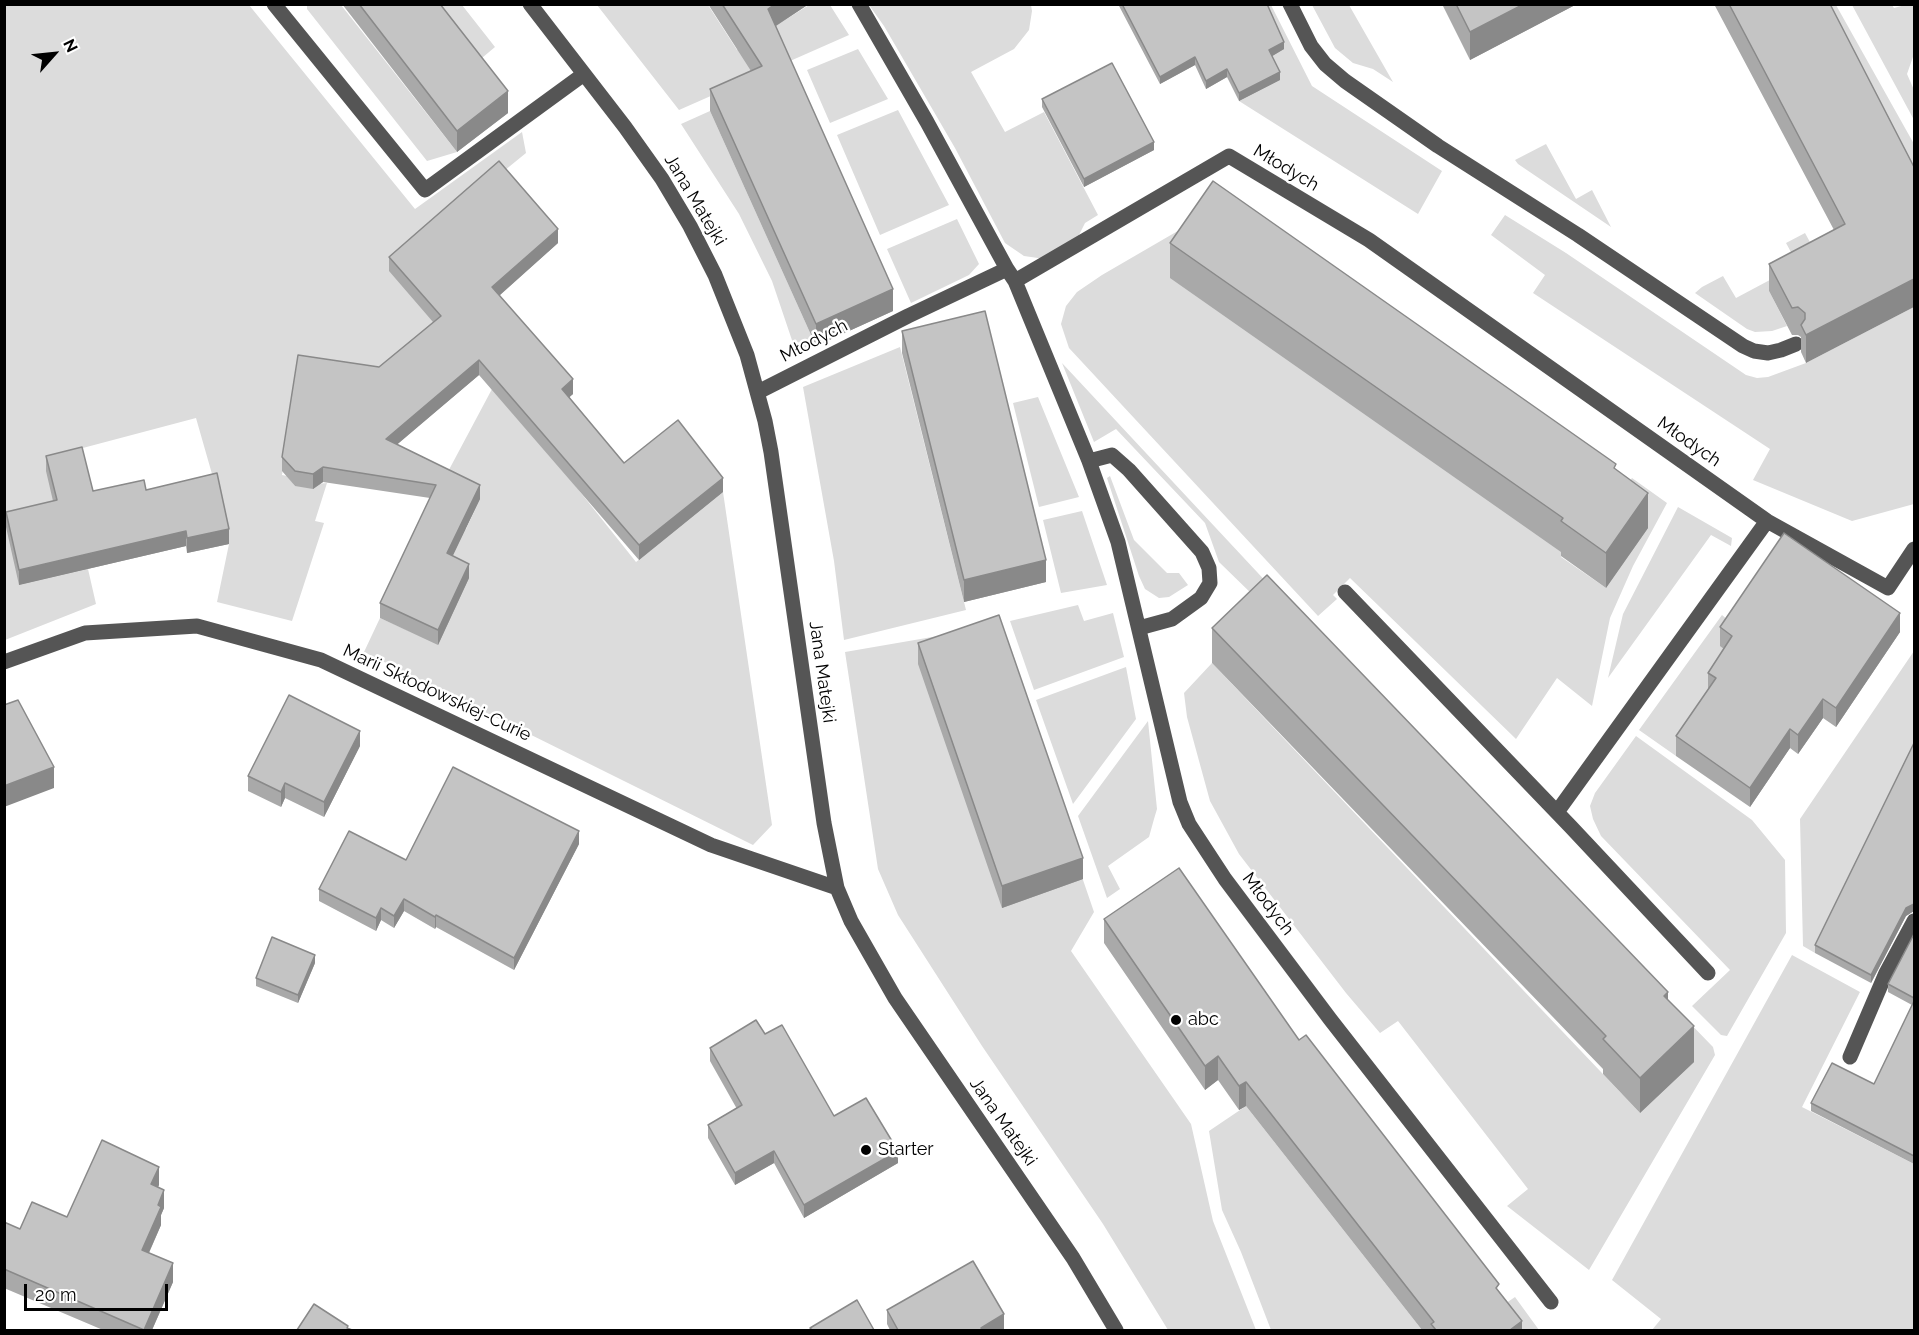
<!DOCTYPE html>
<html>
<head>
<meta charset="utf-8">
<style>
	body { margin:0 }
	#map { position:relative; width:1919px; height:1335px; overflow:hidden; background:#fff; font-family:Raleway,sans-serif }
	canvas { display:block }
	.frame { position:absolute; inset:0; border:6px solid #000; pointer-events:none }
	.north { position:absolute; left:24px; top:24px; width:60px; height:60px; -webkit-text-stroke:4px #fff; paint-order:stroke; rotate:63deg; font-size:16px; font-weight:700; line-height:24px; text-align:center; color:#000 }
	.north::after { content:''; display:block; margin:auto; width:21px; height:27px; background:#000; clip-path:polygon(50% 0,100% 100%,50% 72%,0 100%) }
	.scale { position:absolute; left:24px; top:1284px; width:144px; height:27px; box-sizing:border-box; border:3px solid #000; border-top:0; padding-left:8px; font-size:18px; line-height:21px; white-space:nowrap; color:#000; -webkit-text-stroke:4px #fff; paint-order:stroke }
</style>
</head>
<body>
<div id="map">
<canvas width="1919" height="1335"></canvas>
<div class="frame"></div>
<div class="north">N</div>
<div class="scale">20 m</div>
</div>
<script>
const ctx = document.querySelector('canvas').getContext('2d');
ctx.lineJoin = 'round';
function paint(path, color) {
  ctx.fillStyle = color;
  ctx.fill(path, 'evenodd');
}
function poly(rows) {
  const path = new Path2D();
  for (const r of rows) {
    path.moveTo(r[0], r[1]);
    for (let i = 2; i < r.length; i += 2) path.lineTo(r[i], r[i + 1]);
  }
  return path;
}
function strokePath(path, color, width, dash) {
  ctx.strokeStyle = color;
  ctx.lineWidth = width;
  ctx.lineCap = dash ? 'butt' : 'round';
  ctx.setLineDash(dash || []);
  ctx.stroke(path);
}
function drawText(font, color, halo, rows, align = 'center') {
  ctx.font = font + ' Raleway,sans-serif';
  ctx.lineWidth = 5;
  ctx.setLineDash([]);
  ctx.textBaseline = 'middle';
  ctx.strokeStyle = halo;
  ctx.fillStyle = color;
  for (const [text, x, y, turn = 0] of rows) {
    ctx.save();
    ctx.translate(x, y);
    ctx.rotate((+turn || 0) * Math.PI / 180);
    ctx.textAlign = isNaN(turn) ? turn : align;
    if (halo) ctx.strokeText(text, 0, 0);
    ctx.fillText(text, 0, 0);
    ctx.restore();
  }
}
const green = poly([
	[4,5,249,5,415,209,522,132,526,153,499,175,441,330,379,390,297,376,282,475,287,476,295,486,327,483,315,521,324,523,292,621,217,602,229,544,216,488,196,418,79,449,57,515,19,585,88,569,96,604,5,640],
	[307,5,341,5,457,152,427,161,307,9],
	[424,5,462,5,495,47,476,63],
	[597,5,708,5,737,50,809,5,830,5,849,35,679,110],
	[869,5,1031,5,1032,11,1029,30,1014,49,971,72,1005,132,1044,112,1098,215,1085,223,1075,243,1045,259,1024,256,1005,243,955,148,884,26],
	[1263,5,1271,5,1312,86,1442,171,1418,214,1239,101,1280,80,1269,58],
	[1312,5,1349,5,1393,82,1373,69,1353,63,1335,48],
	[1820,5,1836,5,1914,144,1914,195],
	[1852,5,1892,5,1894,8,1905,5,1914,5,1914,54,1907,74,1914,90,1914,120],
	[858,49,888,99,830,123,807,70],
	[898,110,949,205,880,235,837,135],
	[710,111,816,346,797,355,772,281,739,214,681,124],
	[1546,144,1576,199,1592,190,1611,227,1518,164,1515,160],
	[1207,214,1563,553,1561,557,1606,588,1647,528,1616,500,1632,478,1667,503,1633,566,1610,618,1592,706,1557,678,1516,739,1350,578,1333,595,1337,599,1318,616,1069,348,1061,324,1066,306,1077,292,1102,275],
	[1505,215,1566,253,1746,375,1757,378,1768,377,1806,363,1914,307,1914,504,1852,521,1753,480,1770,449,1533,293,1545,275,1491,235],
	[957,219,979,264,969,275,911,303,887,249],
	[1805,233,1822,264,1769,291,1787,326,1772,331,1755,332,1747,329,1695,293,1702,287,1723,276,1736,298,1798,265,1786,243],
	[900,347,966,610,844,640,834,561,803,387],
	[1062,363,1271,587,1257,599,1219,562,1205,523,1116,429,1094,442],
	[492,389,569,478,636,562,723,492,772,825,753,845,364,652,380,618,438,644,412,551,466,529,480,499,443,481],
	[1038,397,1079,497,1039,507,1013,403],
	[1110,476,1134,540,1167,573,1179,573,1188,585,1169,597,1159,598,1145,589,1139,576,1107,478],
	[1678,507,1732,538,1731,546,1711,535,1608,678,1623,614],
	[1082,511,1107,585,1061,593,1043,520],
	[1078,605,1084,621,1113,613,1124,657,1034,690,1010,621],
	[1722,615,1734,625,1732,655,1676,756,1639,730],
	[996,626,1094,912,1071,951,1191,1124,1213,1221,1256,1330,1168,1330,1103,1224,982,1046,898,915,878,869,845,652],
	[1914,651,1914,750,1815,953,1803,946,1800,819],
	[1212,663,1640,1113,1693,1062,1681,1014,1713,1047,1715,1055,1589,1270,1507,1206,1528,1189,1398,1021,1380,1033,1346,993,1239,854,1210,801,1187,717,1184,693],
	[1126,667,1136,719,1073,804,1036,700],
	[1148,721,1157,809,1154,819,1149,837,1108,866,1120,889,1107,898,1078,816],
	[1636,736,1752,820,1785,860,1786,933,1727,1036,1721,1035,1692,1006,1730,970,1601,836,1593,819,1590,806,1595,793],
	[1792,955,1860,992,1802,1107,1914,1164,1914,1330,1652,1330,1661,1319,1612,1280],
	[1246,1106,1422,1330,1271,1330,1241,1252,1222,1210,1209,1131],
	[1515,1297,1539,1330,1510,1330,1499,1308]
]);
const minor = poly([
	[274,4,425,190,584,74],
	[530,4,625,127,662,179,690,226,715,275,747,355,765,421,771,452,824,823,837,888,851,921,895,998,1073,1258,1116,1330],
	[859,4,927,122,1007,269],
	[1290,4,1311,46,1325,64,1345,81,1438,146,1578,235,1743,346,1754,351,1768,353,1781,350,1796,344],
	[1015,281,1089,461,1112,455,1129,470,1202,552,1209,568,1210,583,1201,598,1172,619,1139,628],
	[758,392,908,316,1007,269,1015,281,1229,156,1369,240,1767,521,1888,588,1914,549],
	[1089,461,1118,542,1180,802,1189,824,1225,879,1330,1019,1551,1302],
	[1345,592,1571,827,1708,973],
	[4,662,85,633,197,626,321,660,711,845,837,888],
	[1557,812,1767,521],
	[1850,1057,1886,973,1914,921]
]);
const wall = poly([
	[342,4,440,4,508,113,457,152],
	[708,4,809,4,776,26,893,311,816,346,710,111,710,89,751,71],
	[1118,4,1246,5,1284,49,1272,56,1280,80,1239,101,1227,77,1206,89,1195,65,1160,84],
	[1442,4,1577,4,1470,60],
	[1714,4,1830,4,1914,167,1806,363,1801,352,1801,337,1798,335,1792,335,1769,291,1769,264,1834,230],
	[1042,99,1154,150,1084,187,1042,107],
	[558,243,499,296,573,394,569,397,624,463,723,492,639,560,479,375,397,444,480,499,452,556,469,578,438,645,380,618,380,603,430,498,323,482,313,489,295,486,282,471,282,457,379,367,433,322,389,271,389,257],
	[1170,243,1616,470,1648,528,1606,588,1561,556,1561,552,1170,278],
	[902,331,1046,582,964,602,902,353],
	[46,456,93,491,146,490,229,544,187,553,186,546,19,585,6,527,6,512,53,501,46,471],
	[1720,627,1900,632,1836,727,1823,718,1798,754,1790,748,1750,807,1676,756,1676,736,1708,691,1708,673,1724,649,1720,646],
	[1212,628,1668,1000,1694,1062,1640,1113,1603,1074,1603,1069,1212,663],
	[918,643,1083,879,1002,908,918,664],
	[1914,743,1914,911,1906,916,1871,983,1815,953,1815,945],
	[360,746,324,817,285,798,281,807,248,791,248,776],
	[579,844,514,970,436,927,435,929,404,911,394,928,381,920,376,931,319,901,319,889,406,860],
	[1104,919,1299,1040,1499,1292,1522,1330,1422,1330,1246,1106,1239,1110,1218,1080,1205,1090,1104,943],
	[1914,934,1914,1164,1811,1111,1811,1103,1874,1084,1912,1005,1888,992,1888,984],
	[315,963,298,1003,256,986,256,978],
	[765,1034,834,1116,898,1163,804,1218,774,1163,735,1185,708,1138,708,1125,737,1109,710,1061,710,1048],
	[159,1185,158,1187,164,1208,161,1215,161,1225,149,1253,173,1282,152,1330,103,1330,4,1288,4,1222,20,1229,67,1217],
	[887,1310,1004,1329,1001,1330,890,1330,887,1324]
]);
const shadedWall = poly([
	[775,4,809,4,768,31,768,9],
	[1524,4,1577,4,1470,60,1470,32],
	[1284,42,1284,49,1269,58,1269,50],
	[1195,57,1195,65,1160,84,1160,77],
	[1227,69,1227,77,1206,89,1206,81],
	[1280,72,1280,80,1239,101,1239,93],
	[508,91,508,113,457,152,457,131],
	[1154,142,1154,150,1084,187,1084,179],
	[558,229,558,243,492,302,492,287],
	[1914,279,1914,307,1806,363,1806,335],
	[893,289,893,311,816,346,816,324],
	[479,360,479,375,386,454,386,439],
	[573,379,573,394,562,404,562,389],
	[323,467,323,482,313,489,313,474],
	[723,478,723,492,639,560,639,545],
	[480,485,480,499,447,568,447,553],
	[1648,493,1648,528,1606,588,1606,553],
	[229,529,229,544,187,553,187,538],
	[186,531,186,546,19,585,19,570],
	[1046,560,1046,582,964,602,964,580],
	[469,564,469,578,438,645,438,630],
	[1900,613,1900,632,1836,727,1836,708],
	[1823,699,1823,718,1798,754,1798,735],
	[1790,729,1790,748,1750,807,1750,788],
	[360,731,360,746,324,817,324,802],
	[54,767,54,788,4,807,4,786],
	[285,783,285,798,281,807,281,792],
	[579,831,579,844,514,970,514,958],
	[1083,858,1083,879,1002,908,1002,886],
	[404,899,404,911,394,928,394,916],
	[1914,903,1914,911,1906,916,1871,983,1871,975,1906,908],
	[381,908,381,920,376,931,376,918],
	[436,915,436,927,435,929,435,917],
	[315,955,315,963,298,1003,298,995],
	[1668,992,1668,1027,1664,996],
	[1694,1026,1694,1062,1640,1113,1640,1078],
	[1218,1056,1218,1080,1205,1090,1205,1066],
	[1246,1082,1246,1106,1239,1110,1239,1086],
	[774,1151,774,1163,735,1185,735,1173],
	[898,1151,898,1163,804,1218,804,1205],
	[159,1167,159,1185,151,1202,151,1184],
	[164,1190,164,1208,161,1215,161,1225,142,1268,142,1250,158,1205],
	[173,1263,173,1282,152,1330,144,1330],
	[1004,1314,1004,1329,1001,1330,981,1330,981,1328],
	[1522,1321,1522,1330,1510,1330]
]);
const building = poly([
	[359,4,440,4,508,91,457,131,359,4],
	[722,4,775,4,768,9,893,289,816,324,710,89,762,66,722,4],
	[1122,4,1267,4,1284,42,1269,50,1280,72,1239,93,1227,69,1206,81,1195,57,1160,77,1122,4],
	[1456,4,1524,4,1470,32,1456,4],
	[1729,4,1830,4,1914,167,1914,279,1806,335,1801,325,1805,319,1805,313,1798,307,1792,308,1769,264,1845,224,1729,4],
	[1112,63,1154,142,1084,179,1042,99,1112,63],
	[499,161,558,229,492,287,573,379,562,389,624,463,678,420,723,478,639,545,479,360,386,439,480,485,447,553,469,564,438,630,380,603,436,485,323,467,313,474,295,471,282,457,298,355,379,367,441,316,389,257,499,161],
	[1213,181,1616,464,1614,468,1648,493,1606,553,1561,521,1563,518,1170,243,1213,181],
	[985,311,1046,560,964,580,902,331,985,311],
	[82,447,93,491,144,480,146,490,217,473,229,529,187,538,186,531,19,570,6,512,57,500,46,456,82,447],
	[1784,533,1900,613,1836,708,1823,699,1798,735,1790,729,1750,788,1676,736,1716,678,1708,673,1732,636,1720,627,1784,533],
	[1267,575,1668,992,1664,996,1694,1026,1640,1078,1603,1039,1606,1036,1212,628,1267,575],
	[999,615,1083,858,1002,886,918,643,999,615],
	[289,695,360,731,324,802,285,783,281,792,248,776,289,695],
	[18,700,54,767,4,786,4,705,18,700],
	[1914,743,1914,904,1906,908,1871,975,1815,945,1914,743],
	[453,767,579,831,514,958,436,915,435,917,404,899,394,916,381,908,376,918,319,889,349,831,406,860,453,767],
	[1179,868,1299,1040,1306,1035,1499,1284,1496,1288,1522,1321,1510,1330,1436,1330,1431,1324,1434,1322,1246,1082,1239,1086,1218,1056,1205,1066,1104,919,1179,868],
	[1914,934,1914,998,1888,984,1914,934],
	[272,937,315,955,298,995,256,978,272,937],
	[1914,1001,1914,1156,1811,1103,1832,1063,1874,1084,1914,1001],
	[756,1020,765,1034,782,1025,834,1116,866,1098,898,1151,804,1205,774,1151,735,1173,708,1125,742,1105,710,1048,756,1020],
	[102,1140,159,1167,151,1184,164,1190,158,1205,161,1207,142,1250,173,1263,144,1330,4,1269,4,1222,20,1229,32,1202,67,1217,102,1140],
	[973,1261,1004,1314,981,1328,982,1330,898,1330,887,1310,973,1261],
	[857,1300,874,1330,812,1330,810,1328,857,1300],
	[314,1304,348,1326,347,1328,352,1330,297,1330,314,1304]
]);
const markers = [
	[1176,1020,6,"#000"],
	[866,1150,6,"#000"]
];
const streetNames = [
	["Młodych",1286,168,31],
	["Jana Matejki",695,200,59],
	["Młodych",814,341,-27],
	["Młodych",1689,442,35],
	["Jana Matejki",822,672,82],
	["Marii Skłodowskiej-Curie",437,693,25],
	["Młodych",1268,904,53],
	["Jana Matejki",1003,1122,55]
];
const poiNames = [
	["abc",1188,1020],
	["Starter",878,1150]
];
paint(green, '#dcdcdc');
strokePath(minor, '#555', 15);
paint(wall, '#a9a9a9');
paint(shadedWall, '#898989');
paint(building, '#c4c4c4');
strokePath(building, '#898989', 1.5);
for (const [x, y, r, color] of markers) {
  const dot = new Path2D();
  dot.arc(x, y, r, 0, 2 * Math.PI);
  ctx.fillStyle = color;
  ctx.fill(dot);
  strokePath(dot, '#fff', 2);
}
drawText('18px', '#000', '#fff', streetNames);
drawText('18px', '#000', '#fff', poiNames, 'left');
</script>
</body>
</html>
